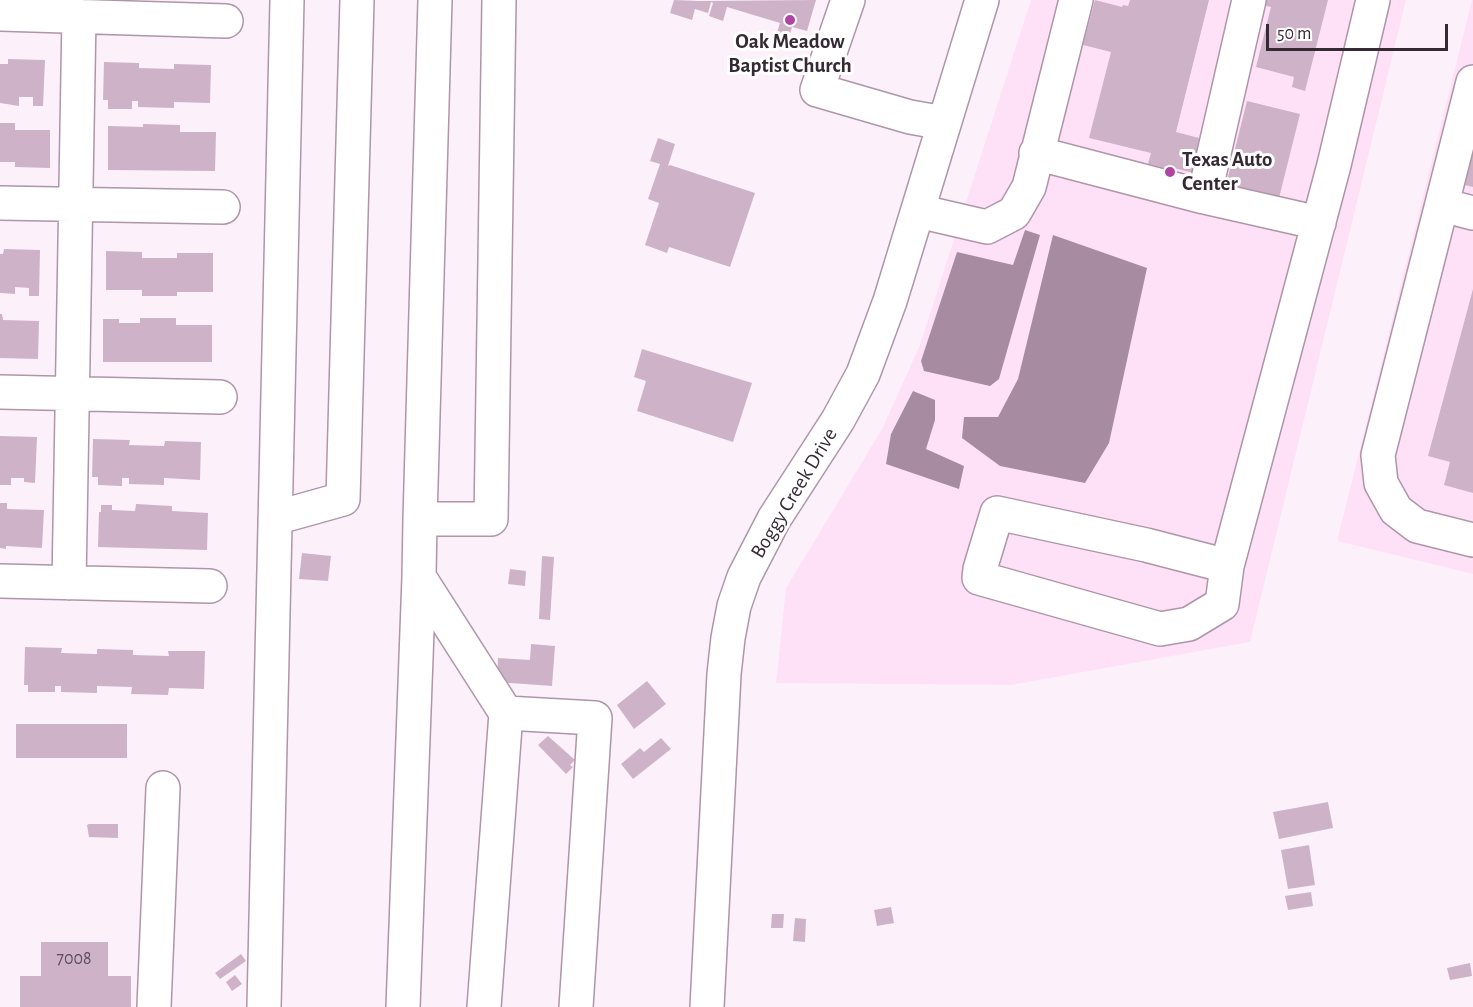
<!DOCTYPE html>
<html>
<head>
<meta charset="utf-8">
<style>
	body { margin:0 }
	#map { position:relative; width:1473px; height:1007px; overflow:hidden; background:#fcf1fa; font-family:"Alegreya Sans",sans-serif }
	canvas { display:block }
	.scale { position:absolute; left:1266px; top:24px; width:182px; height:27px; box-sizing:border-box; border:3px solid #352a33; border-top:0; padding-left:8px; font-size:18px; line-height:21px; white-space:nowrap; color:#352a33; -webkit-text-stroke:4px #fff; paint-order:stroke }
</style>
</head>
<body>
<div id="map">
<canvas width="1473" height="1007"></canvas>
<div class="scale">50 m</div>
</div>
<script>
const ctx = document.querySelector('canvas').getContext('2d');
ctx.lineJoin = 'round';
function paint(path, color) {
  ctx.fillStyle = color;
  ctx.fill(path, 'evenodd');
}
function poly(rows) {
  const path = new Path2D();
  for (const r of rows) {
    path.moveTo(r[0], r[1]);
    for (let i = 2; i < r.length; i += 2) path.lineTo(r[i], r[i + 1]);
  }
  return path;
}
function strokePath(path, color, width, dash) {
  ctx.strokeStyle = color;
  ctx.lineWidth = width;
  ctx.lineCap = dash ? 'butt' : 'round';
  ctx.setLineDash(dash || []);
  ctx.stroke(path);
}
function drawText(font, color, halo, rows, align = 'center') {
  ctx.font = font + ' "Alegreya Sans",sans-serif';
  ctx.lineWidth = 6;
  ctx.setLineDash([]);
  ctx.textBaseline = 'middle';
  ctx.strokeStyle = halo;
  ctx.fillStyle = color;
  for (const [text, x, y, turn = 0] of rows) {
    ctx.save();
    ctx.translate(x, y);
    ctx.rotate((+turn || 0) * Math.PI / 180);
    ctx.textAlign = isNaN(turn) ? turn : align;
    if (halo) ctx.strokeText(text, 0, 0);
    ctx.fillText(text, 0, 0);
    ctx.restore();
  }
}
const built = poly([
	[1031,0,1406,0,1250,642,1011,685,776,683,786,588,882,429,920,345],
	[1472,0,1473,0,1473,574,1337,541]
]);
const water = poly([
	[1025,230,1040,235,999,379,990,386,924,371,921,361,957,252,1013,265],
	[1053,235,1147,268,1109,443,1085,483,1000,466,962,438,964,417,998,417,1018,379],
	[913,391,935,400,935,420,926,449,964,466,959,489,886,464,891,434]
]);
const building = poly([
	[674,0,699,1,816,0,807,31,792,27,788,40,776,36,780,23,727,7,723,21,709,16,713,3,711,2,708,13,695,9,692,20,670,13],
	[1095,0,1122,7,1123,5,1128,6,1130,0,1209,0,1176,132,1203,139,1194,173,1165,166,1164,168,1148,164,1151,153,1089,138,1111,52,1083,45],
	[1256,0,1328,0,1305,91,1292,87,1294,77,1256,67,1271,7,1255,3],
	[8,59,45,60,43,106,33,106,33,97,19,97,19,106,0,103,0,64,8,64],
	[104,62,139,63,139,68,174,69,174,64,211,65,210,103,174,102,174,108,138,107,138,101,132,101,132,109,108,109,108,100,103,100],
	[1247,101,1300,114,1279,198,1226,185],
	[0,123,15,123,15,130,50,130,50,168,15,167,15,162,0,162],
	[143,124,180,125,180,132,216,132,215,171,108,170,108,126,143,127],
	[1473,137,1473,187,1461,184],
	[658,138,675,144,668,166,670,165,755,193,730,267,669,247,667,253,645,245,659,203,648,199,660,164,650,161],
	[4,249,40,250,39,296,29,296,29,288,15,287,15,294,0,293,0,254,3,254],
	[106,251,142,252,142,258,177,258,177,253,213,253,213,292,177,292,177,296,142,296,142,290,106,290],
	[1473,289,1473,493,1444,485,1450,462,1428,456],
	[0,314,2,314,3,320,39,321,38,359,0,358],
	[140,318,176,318,176,325,212,325,212,362,103,362,103,319,119,319,119,323,140,323],
	[642,349,752,383,733,442,637,411,646,381,634,377],
	[0,436,37,437,35,483,24,482,24,478,11,478,11,485,0,485],
	[93,439,130,440,129,445,164,446,165,441,201,442,200,480,164,478,164,485,129,484,129,478,122,478,122,486,98,485,98,477,92,477],
	[0,503,7,503,7,509,44,510,42,548,6,546,6,549,0,548],
	[136,504,172,506,172,511,208,513,207,550,98,547,99,512,101,512,101,505,112,505,112,510,135,511],
	[302,553,331,556,328,581,299,579],
	[542,556,554,557,550,620,539,619],
	[510,569,526,571,525,586,508,584],
	[531,644,555,646,552,686,497,682,498,658,530,660],
	[25,647,62,648,61,653,97,654,97,649,133,650,133,655,169,656,168,651,205,651,204,689,169,688,168,695,131,694,132,687,97,686,97,693,61,692,61,686,55,686,55,692,28,692,28,685,24,685],
	[647,681,666,704,634,729,617,705],
	[16,724,127,724,127,758,16,758],
	[548,736,575,760,570,765,573,767,566,774,538,745],
	[661,738,671,749,633,779,621,764,640,748,644,752],
	[1328,802,1333,828,1279,839,1273,812],
	[89,824,118,824,118,838,89,837,87,825],
	[1309,845,1315,885,1288,889,1281,850],
	[1311,892,1313,906,1288,910,1285,896],
	[891,907,894,923,877,926,874,910],
	[772,914,784,914,783,928,771,928],
	[795,918,806,919,805,942,793,941],
	[41,942,108,942,108,976,131,976,131,1007,20,1007,20,976,41,976],
	[241,954,246,961,220,979,215,973],
	[1470,963,1472,976,1450,980,1447,968],
	[235,975,242,984,232,991,226,982]
]);
const minor = poly([
	[848,0,817,90,910,117,944,123],
	[0,14,226,21],
	[1473,82,1378,455,1381,483,1396,510,1417,526,1473,540],
	[1036,153,1204,197,1319,223],
	[1204,197,1249,0],
	[0,203,223,207],
	[1442,205,1473,213],
	[918,211,987,227,1014,213,1029,187,1076,0],
	[0,392,220,397],
	[275,518,343,499,357,0],
	[420,519,435,0],
	[1227,566,1146,545,997,513,980,569,979,578,1160,629,1189,624,1222,604,1227,566,1334,165,1373,0],
	[0,581,210,586],
	[69,583,79,16],
	[506,713,595,718,576,1007],
	[154,1007,163,788],
	[264,1007,287,0],
	[403,1007,419,577],
	[484,1007,506,713,419,577,420,519,491,519,499,0],
	[707,1007,724,674,728,638,734,606,744,577,774,519,838,420,863,374,890,301,982,0]
]);
const markers = [
	[790,20,6,"#b143a2"],
	[1170,172,6,"#b143a2"]
];
const numberNames = [
	["7008",74,959]
];
const poiNames = [
	["Oak Meadow",790,42],
	["Baptist Church",790,66],
	["Texas Auto",1182,160,"left"],
	["Center",1182,184,"left"]
];
const streetNames = [
	["Boggy Creek Drive",794,493,-59]
];
paint(built, '#fee1f7');
paint(water, '#a78ba1');
paint(building, '#ceb2c8');
strokePath(minor, '#af95a9', 36);
strokePath(minor, '#fff', 33);
for (const [x, y, r, color] of markers) {
  const dot = new Path2D();
  dot.arc(x, y, r, 0, 2 * Math.PI);
  ctx.fillStyle = color;
  ctx.fill(dot);
  strokePath(dot, '#fff', 2);
}
drawText('18px', '#5b4c58', null, numberNames);
drawText('bold 21px', '#352a33', '#fff', poiNames);
drawText('21px', '#352a33', '#fff', streetNames);
</script>
</body>
</html>
